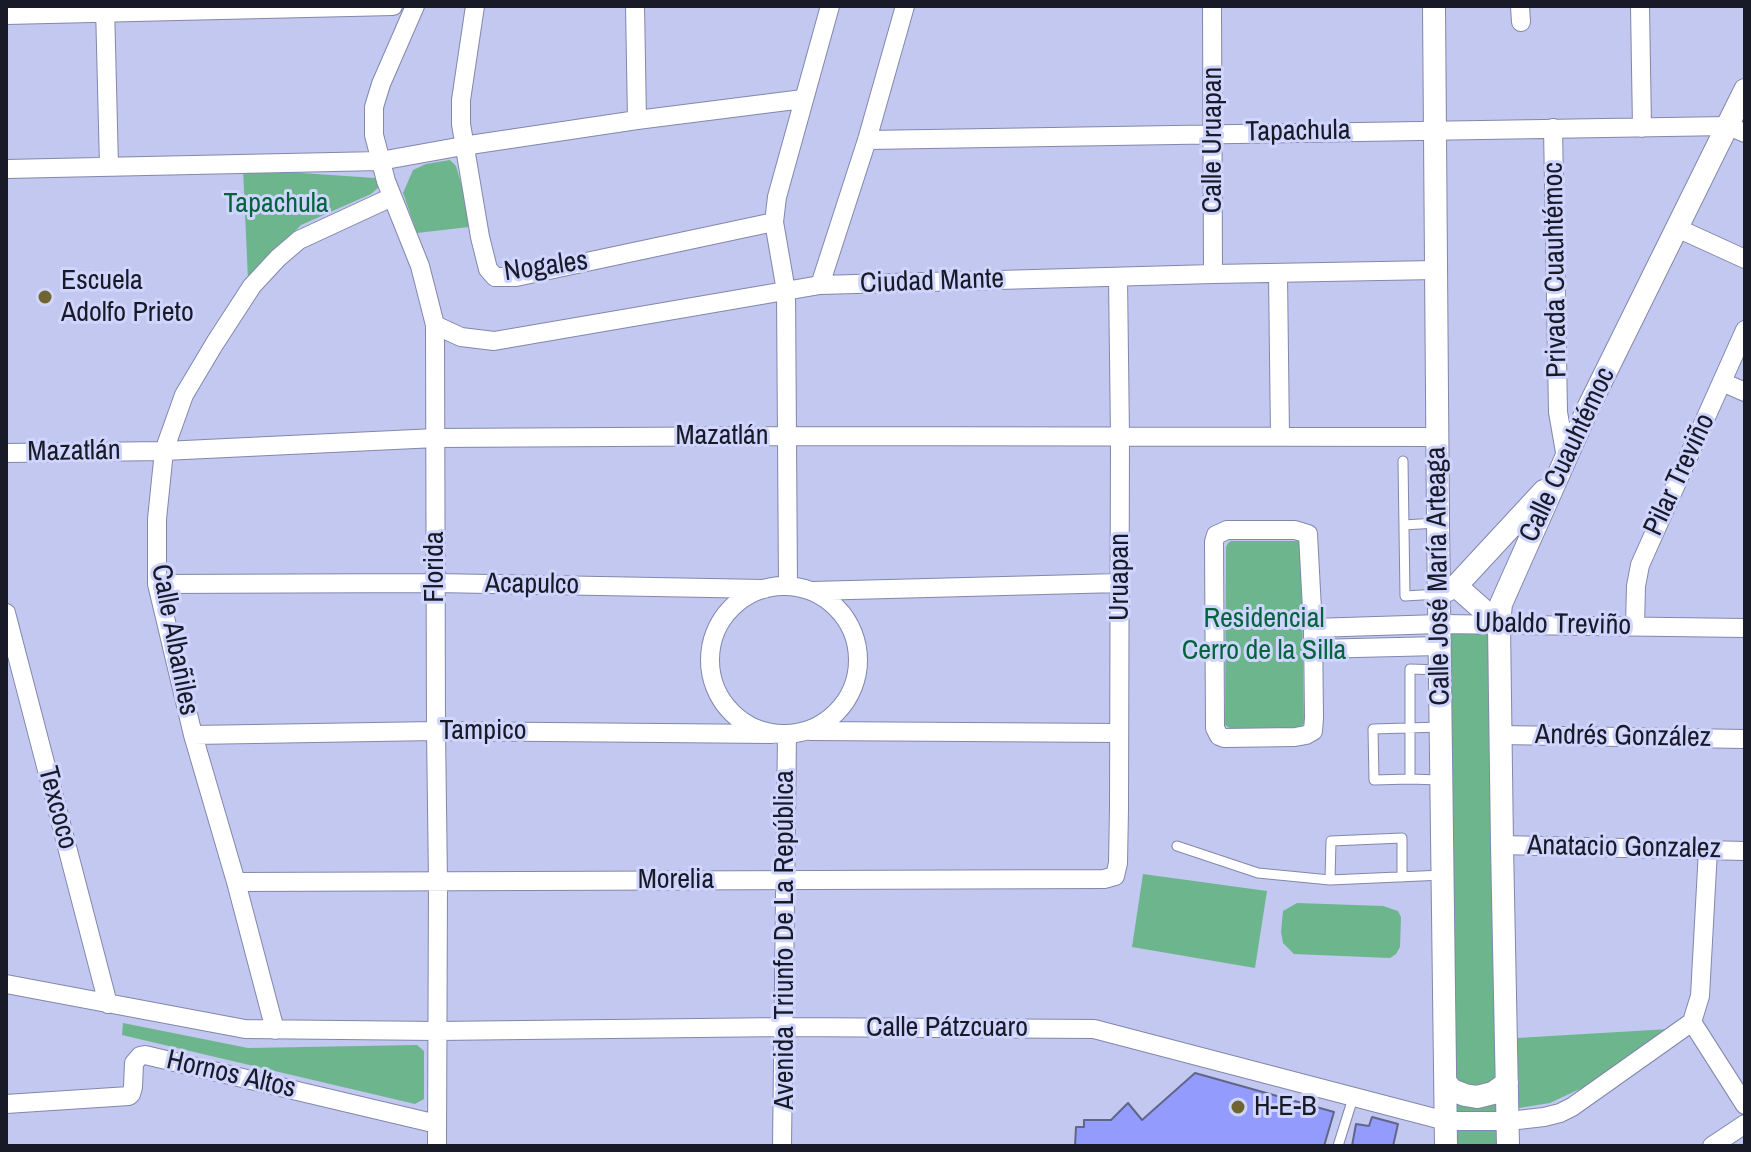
<!DOCTYPE html>
<html>
<head>
<meta charset="utf-8">
<style>
	body { margin:0 }
	#map { position:relative; width:1751px; height:1152px; overflow:hidden; background:#c2c8ef; font-family:"Archivo Narrow",sans-serif }
	canvas { display:block }
	.frame { position:absolute; inset:0; border:8px solid #181a28; pointer-events:none }
</style>
</head>
<body>
<div id="map">
<canvas width="1751" height="1152"></canvas>
<div class="frame"></div>
</div>
<script>
const ctx = document.querySelector('canvas').getContext('2d');
ctx.lineJoin = 'round';
function paint(path, color) {
  ctx.fillStyle = color;
  ctx.fill(path, 'evenodd');
}
function poly(rows) {
  const path = new Path2D();
  for (const r of rows) {
    if (r.length === 3) {
      path.moveTo(r[0] + r[2], r[1]);
      path.arc(r[0], r[1], r[2], 0, 2 * Math.PI);
      continue;
    }
    path.moveTo(r[0], r[1]);
    for (let i = 2; i < r.length; i += 2) path.lineTo(r[i], r[i + 1]);
  }
  return path;
}
function strokePath(path, color, width, dash) {
  ctx.strokeStyle = color;
  ctx.lineWidth = width;
  ctx.lineCap = dash ? 'butt' : 'round';
  ctx.setLineDash(dash || []);
  ctx.stroke(path);
}
function drawText(font, color, halo, rows, align = 'center') {
  ctx.font = font + ' "Archivo Narrow",sans-serif';
  ctx.lineWidth = 6;
  ctx.setLineDash([]);
  ctx.textBaseline = 'middle';
  ctx.strokeStyle = halo;
  ctx.fillStyle = color;
  for (const [text, x, y, turn = 0] of rows) {
    ctx.save();
    ctx.translate(x, y);
    ctx.rotate((+turn || 0) * Math.PI / 180);
    ctx.textAlign = isNaN(turn) ? turn : align;
    if (halo) ctx.strokeText(text, 0, 0);
    ctx.fillText(text, 0, 0);
    ctx.restore();
  }
}
const green = poly([
	[450,160,456,166,464,194,469,227,417,233,403,193,413,170,426,164],
	[243,169,375,178,386,181,371,194,301,225,248,280],
	[1231,541,1298,541,1301,543,1304,723,1300,728,1231,729,1225,725,1226,547,1228,543],
	[1445,632,1491,632,1497,1146,1451,1146],
	[1143,874,1267,891,1255,968,1132,947],
	[1297,903,1383,906,1398,911,1401,917,1400,947,1396,954,1390,958,1294,954,1283,943,1281,932,1283,911],
	[123,1023,248,1048,417,1045,424,1051,424,1099,415,1104,122,1035],
	[1669,1029,1584,1087,1550,1103,1519,1108,1517,1038]
]);
const building = poly([
	[1195,1073,1334,1112,1324,1146,1075,1146,1076,1127,1084,1127,1084,1120,1111,1120,1128,1103,1142,1120,1195,1073],
	[1372,1117,1398,1124,1393,1146,1352,1146,1356,1124,1369,1126,1372,1117]
]);
const service = poly([
	[1403,461,1405,596,1438,594],
	[1404,525,1436,523],
	[1410,779,1374,780,1373,729,1441,727],
	[1439,780,1410,779,1410,669,1440,670],
	[1177,846,1258,873,1330,880],
	[1402,877,1402,838,1331,841,1330,880,1443,875],
	[1338,1146,1353,1098]
]);
const minor = poly([
	[105,6,109,167],
	[415,6,381,84,374,107,374,135,386,181,420,266,435,325,436,731,438,882,437,1146],
	[475,6,461,100,461,124,480,237,488,269,495,277,516,277,774,222],
	[635,6,637,120],
	[1212,6,1213,274],
	[1520,6,1521,22],
	[1640,6,1642,128],
	[6,15,393,6],
	[1553,128,1558,412,1566,458],
	[867,140,1728,126,1745,133],
	[6,169,380,161,463,146,637,120,803,99],
	[1677,228,1745,259],
	[1278,274,1280,437],
	[820,285,867,140,905,6],
	[435,325,461,337,494,341,820,285,1213,274,1436,270],
	[1722,382,1745,392],
	[6,453,164,451,436,438,788,436,1437,437],
	[1227,530,1295,530,1308,534,1313,628,1314,718,1313,731,1306,735,1295,737,1224,738,1219,736,1215,728,1214,542,1216,535,1227,530],
	[157,584,435,583,764,589],
	[784,660,74],
	[788,586,786,291,774,222,777,197,830,6],
	[812,591,1120,583],
	[6,613,108,1004],
	[1635,626,1636,586,1640,565,1745,330],
	[1313,628,1440,624,1745,628],
	[1314,649,1439,646],
	[810,731,1119,733],
	[193,735,436,731,772,734],
	[1501,735,1745,739],
	[1502,845,1745,851],
	[236,882,1104,879,1115,876,1118,863,1119,809,1120,437,1118,277],
	[6,984,245,1029,437,1031,785,1027,1094,1029,1446,1121,1509,1121,1544,1117,1560,1113,1572,1107,1692,1022,1700,996,1708,850],
	[1692,1022,1745,1105],
	[275,1030,236,882,193,735,157,584,157,519,164,451,184,395,215,343,252,286,278,258,299,240,392,197],
	[6,1104,129,1096,131,1094,133,1087,134,1063,140,1056,145,1055,437,1124],
	[782,1146,787,735],
	[1712,1146,1745,1124]
]);
const tertiary = poly([
	[1434,6,1438,523,1446,1146],
	[1456,586,1499,624],
	[1439,594,1456,586,1544,491],
	[1446,1083,1452,1090,1465,1095,1477,1097,1493,1093,1507,1083],
	[1508,1146,1502,845,1499,624,1501,604,1589,406,1745,90]
]);
const markers = [
	[45,297,8,"#6f6531"],
	[1238,1107,8,"#6f6531"]
];
const streetNames = [
	["Tapachula",1298,132,-1],
	["Calle Uruapan",1213,140,-90],
	["Nogales",546,267,-8],
	["Privada Cuauhtémoc",1556,270,-91],
	["Ciudad Mante",932,282,-2],
	["Mazatlán",722,436],
	["Mazatlán",74,452,-1],
	["Calle Cuauhtémoc",1568,455,-65],
	["Pilar Treviño",1680,475,-65],
	["Florida",435,567,-90],
	["Calle José María Arteaga",1439,576,-91],
	["Uruapan",1120,577,-90],
	["Acapulco",532,585,1],
	["Ubaldo Treviño",1553,625,1],
	["Calle Albañiles",174,640,79],
	["Tampico",483,731],
	["Andrés González",1623,737,1],
	["Texcoco",57,808,75],
	["Anatacio Gonzalez",1624,848,1],
	["Morelia",676,880],
	["Avenida Triunfo De La República",785,940,-90],
	["Calle Pátzcuaro",947,1028],
	["Hornos Altos",231,1075,13]
];
const parkNames = [
	["Tapachula",276,204],
	["Residencial",1264,619],
	["Cerro de la Silla",1264,651]
];
const poiNames = [
	["Escuela",61,281],
	["Adolfo Prieto",61,313],
	["H-E-B",1254,1107]
];
paint(green, '#6db68d');
paint(building, '#939cfc');
strokePath(building, '#616689', 2);
strokePath(service, '#8287ac', 11);
strokePath(minor, '#8287ac', 20);
strokePath(tertiary, '#8287ac', 24);
strokePath(service, '#fff', 9);
strokePath(minor, '#fff', 18);
strokePath(tertiary, '#fff', 22);
for (const [x, y, r, color] of markers) {
  const dot = new Path2D();
  dot.arc(x, y, r, 0, 2 * Math.PI);
  ctx.fillStyle = color;
  ctx.fill(dot);
  strokePath(dot, '#cfd5fd', 3);
}
drawText('28px', '#181a28', '#cfd5fd', streetNames);
drawText('28px', '#05643e', '#cfd5fd', parkNames);
drawText('28px', '#181a28', '#cfd5fd', poiNames, 'left');
</script>
</body>
</html>
